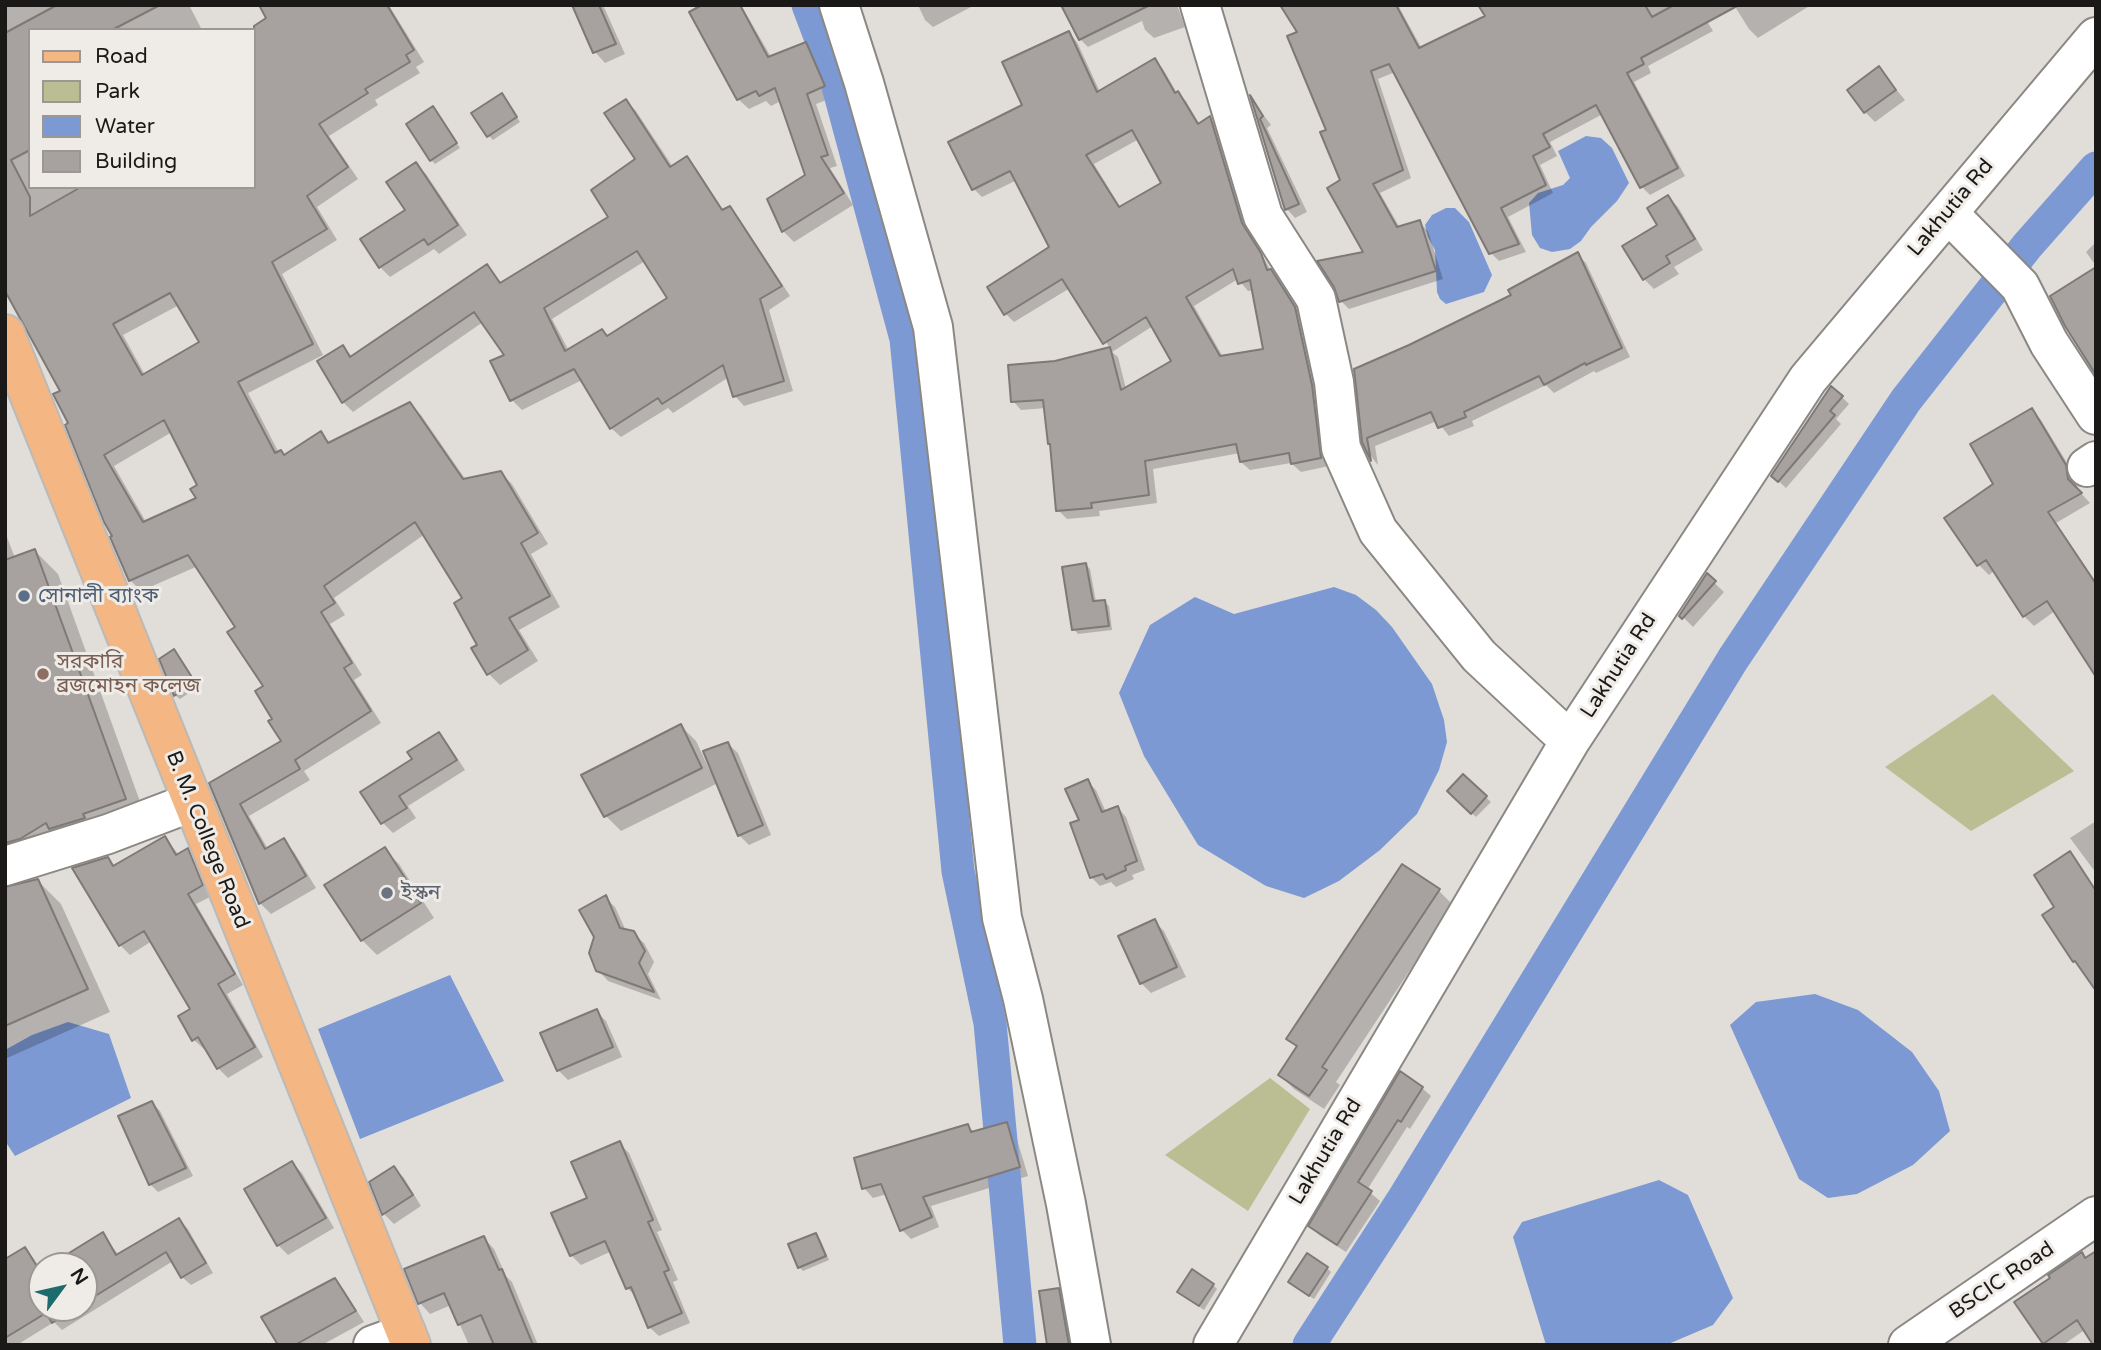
<!DOCTYPE html>
<html>
<head>
<meta charset="utf-8">
<style>
	body { margin:0 }
	#map { position:relative; width:2101px; height:1350px; overflow:hidden; background:#e1deda; font-family:"Varela Round",sans-serif }
	canvas { display:block }
	.frame { position:absolute; inset:0; border:7px solid #1a1917; pointer-events:none }
	.legend { position:absolute; left:28px; top:28px; width:228px; height:161px; box-sizing:border-box; background:#efebe7; border:2px solid #9a9794; margin:0; padding:9px 12px; list-style:none; font-size:21px; color:#1a1917 }
	.legend li { display:flex; align-items:center; gap:14px; height:35px }
	.legend b { width:35px; border:2px solid #9a9794 }
	.north { position:absolute; left:28px; top:1252px; width:70px; height:70px; box-sizing:border-box; background:#efebe7; border:2px solid #9a9794; border-radius:50%; rotate:57deg; font-size:19px; font-weight:700; line-height:28px; text-align:center; color:#1a1917 }
	.north::after { content:''; display:block; margin:auto; width:24px; height:32px; background:#1e6b6d; clip-path:polygon(50% 0,100% 100%,50% 72%,0 100%) }
</style>
</head>
<body>
<div id="map">
<canvas width="2101" height="1350"></canvas>
<div class="frame"></div>
<ul class="legend">
<li><b style="height:9px;background:#f4b683"></b>Road</li>
<li><b style="height:19px;background:#bbbe92"></b>Park</li>
<li><b style="height:19px;background:#7c99d4"></b>Water</li>
<li><b style="height:19px;background:#a7a29f"></b>Building</li>
</ul>
<div class="north">N</div>
</div>
<script>
const ctx = document.querySelector('canvas').getContext('2d');
ctx.lineJoin = 'round';
function paint(path, color) {
  ctx.fillStyle = color;
  ctx.fill(path, 'evenodd');
}
function poly(rows) {
  const path = new Path2D();
  for (const r of rows) {
    path.moveTo(r[0], r[1]);
    for (let i = 2; i < r.length; i += 2) path.lineTo(r[i], r[i + 1]);
  }
  return path;
}
function strokePath(path, color, width, dash) {
  ctx.strokeStyle = color;
  ctx.lineWidth = width;
  ctx.lineCap = dash ? 'butt' : 'round';
  ctx.setLineDash(dash || []);
  ctx.stroke(path);
}
function drawText(font, color, halo, rows, align = 'center') {
  ctx.font = font + ' "Varela Round","Noto Sans Bengali",sans-serif';
  ctx.lineWidth = 6;
  ctx.setLineDash([]);
  ctx.textBaseline = 'middle';
  ctx.strokeStyle = halo;
  ctx.fillStyle = color;
  for (const [text, x, y, turn = 0] of rows) {
    ctx.save();
    ctx.translate(x, y);
    ctx.rotate((+turn || 0) * Math.PI / 180);
    ctx.textAlign = isNaN(turn) ? turn : align;
    if (halo) ctx.strokeText(text, 0, 0);
    ctx.fillText(text, 0, 0);
    ctx.restore();
  }
}
const green = poly([
	[1993,694,2074,771,1971,831,1885,767],
	[1270,1078,1310,1109,1248,1211,1165,1155]
]);
const water = poly([
	[1586,136,1601,138,1612,148,1629,183,1617,201,1591,227,1581,241,1570,249,1552,252,1540,248,1532,235,1529,203,1538,193,1563,185,1570,178,1558,151],
	[1446,208,1455,208,1469,222,1492,275,1484,292,1446,304,1440,299,1437,292,1435,250,1428,237,1425,225,1432,215],
	[1334,587,1356,595,1376,610,1392,627,1432,684,1444,720,1447,742,1439,770,1417,814,1380,850,1339,881,1304,898,1266,886,1198,845,1144,756,1119,693,1150,625,1195,597,1234,614],
	[450,975,504,1081,360,1139,318,1029],
	[1815,994,1858,1010,1912,1052,1939,1091,1950,1131,1913,1165,1857,1194,1828,1198,1799,1179,1730,1025,1756,1002],
	[68,1022,109,1034,131,1098,15,1156,5,1141,5,1050,32,1035],
	[1659,1180,1688,1195,1733,1298,1713,1325,1666,1345,1546,1345,1513,1237,1522,1222]
]);
const shadow = poly([
	[5,5,189,5,202,30,30,30,30,187,254,187,254,85,288,65,269,18,261,5,393,5,390,7,424,62,416,67,420,73,375,100,378,105,329,136,358,179,317,207,337,240,282,274,323,355,248,393,279,453,281,452,286,456,321,434,331,443,410,404,421,415,466,480,501,473,512,484,548,544,531,554,560,607,519,630,538,661,500,685,489,674,464,599,425,534,334,598,345,615,330,624,362,675,354,680,381,723,304,771,310,780,249,816,268,849,283,841,294,852,316,888,271,914,260,903,211,784,283,742,265,687,237,627,198,566,141,591,130,580,71,423,62,391,5,270],
	[179,305,201,342,145,375,123,335],
	[172,432,199,485,198,499,146,522,114,466],
	[574,5,603,5,625,54,605,63,595,52],
	[694,5,741,5,771,57,806,44,817,54,834,97,816,104,837,166,830,168,853,205,794,242,783,231,807,176,781,101,771,106,766,101,749,109,738,99],
	[918,5,971,5,971,7,933,27,925,20],
	[1062,5,1177,5,1185,27,1154,38,1145,30,1142,21,1088,47,1080,39],
	[1282,5,1398,5,1422,49,1512,5,1697,5,1713,31,1648,66,1651,73,1634,82,1685,176,1650,195,1641,186,1603,114,1550,142,1557,156,1540,165,1553,193,1508,217,1526,252,1499,261,1491,253,1395,72,1378,79,1411,178,1380,193,1400,228,1419,222,1428,231,1443,279,1349,309,1341,301,1365,254,1299,33],
	[1734,5,1811,5,1758,38,1749,29],
	[1069,33,1077,42,1100,92,1154,60,1163,69,1177,93,1186,101,1200,125,1210,119,1219,127,1250,233,1272,273,1279,280,1303,318,1329,466,1301,472,1291,463,1250,470,1241,462,1240,453,1153,469,1157,503,1099,511,1100,516,1067,519,1058,510,1046,408,1021,410,1013,401,1055,363,1110,348,1070,288,1014,322,1006,314,1052,248,1017,180,982,197,974,189],
	[1139,139,1164,184,1121,208,1094,164],
	[1238,279,1248,291,1254,290,1265,350,1223,357,1194,306],
	[1153,326,1173,362,1126,389,1118,357,1112,352],
	[1879,69,1905,100,1875,122,1865,112],
	[506,100,520,122,493,140,488,135],
	[626,101,636,111,673,167,687,158,696,168,724,211,729,208,739,218,790,296,769,310,793,391,744,406,735,396,729,377,673,413,668,408,621,437,611,428,582,380,522,410,512,400,492,362,506,355,483,322,353,412,343,402,319,362,343,347,353,357,487,266,502,284,611,217,638,159],
	[645,261,669,299,608,337,569,351,552,319],
	[1253,101,1271,125,1267,128,1307,212,1295,218,1287,209],
	[437,113,460,148,435,164,431,160],
	[416,164,426,174,467,235,439,254,434,249,390,277,380,267,362,239,407,210],
	[1668,197,1678,207,1703,250,1674,267,1679,274,1654,289,1644,279],
	[2096,242,2096,266,2086,252],
	[1578,255,1586,263,1630,357,1596,373,1594,371,1554,393,1546,385,1472,421,1474,426,1449,436,1437,421,1375,446,1378,465,1373,459,1364,442,1410,347,1513,296],
	[1842,397,1849,404,1836,419,1841,424,1786,488,1773,476],
	[2032,410,2041,420,2075,476,2078,490,2090,503,2056,523,2096,582,2096,673,2055,611,2034,626,2024,616,1995,570,1989,575,1979,565,1947,518,1996,485],
	[5,532,15,558,35,551,58,574,147,821,11,874,6,889,38,881,61,904,110,1012,5,1059],
	[1086,565,1090,569,1096,602,1104,601,1109,606,1112,630,1078,634,1074,629],
	[1707,576,1724,592,1693,627,1681,615],
	[178,656,198,687,180,699,175,695],
	[681,726,696,741,710,771,728,744,738,753,771,835,749,845,739,835,718,783,621,831,606,816,584,776],
	[439,734,448,744,465,770,408,806,416,818,393,833,383,823,363,792,414,760],
	[1463,776,1491,802,1476,817,1449,791],
	[1087,781,1096,790,1106,812,1118,808,1126,817,1145,870,1132,875,1134,879,1116,887,1111,882,1100,886,1091,877],
	[2096,821,2096,873,2070,838],
	[165,838,179,855,188,850,197,860,212,896,196,904,243,985,227,994,263,1057,228,1078,218,1068,206,1048,204,1049,194,1040,193,1009,152,941,130,955,120,945,108,859,115,866],
	[384,849,399,864,434,918,377,955,362,940],
	[1402,866,1439,891,1453,905,1336,1082,1340,1085,1324,1109,1294,1089,1280,1075,1298,1048,1288,1038],
	[605,897,615,907,626,931,633,933,644,943,654,962,648,974,661,1000,608,981,598,970],
	[1154,921,1164,931,1186,977,1151,993,1141,983],
	[596,1011,606,1021,622,1057,568,1080,558,1070],
	[1422,1088,1431,1096,1410,1129,1407,1127,1367,1190,1380,1201,1346,1252,1319,1235,1311,1226],
	[152,1103,160,1111,193,1176,158,1192,150,1184],
	[1006,1124,1015,1133,1028,1176,931,1206,939,1227,911,1239,902,1230,887,1194,873,1198,864,1188,968,1126,975,1133],
	[620,1144,629,1153,662,1230,657,1232,678,1280,673,1282,690,1323,659,1336,649,1327,638,1298,627,1288,612,1251,581,1265,571,1255,589,1199],
	[292,1163,302,1173,334,1228,288,1255,278,1245],
	[394,1168,404,1178,421,1206,394,1224,384,1214,371,1183],
	[179,1220,188,1229,213,1273,191,1285,182,1277,173,1261,62,1330,54,1322,17,1345,5,1345,5,1261,24,1249,33,1258,42,1272,42,1308,84,1308,84,1266,52,1266,102,1235,119,1255],
	[815,1235,820,1239,829,1260,803,1271,799,1267],
	[484,1238,494,1249,506,1276,512,1282,538,1345,469,1345,451,1305,430,1314,420,1303],
	[2086,1259,2086,1329,2063,1345,2046,1345,2044,1343],
	[1327,1268,1331,1272,1314,1299,1295,1286],
	[335,1280,344,1290,364,1322,322,1345,280,1345],
	[1213,1285,1217,1289,1204,1310,1184,1296],
	[1058,1290,1068,1300,1076,1345,1048,1345]
]);
const canal = poly([
	[808,5,836,79,906,339,958,871,990,1023,1020,1345],
	[1309,1345,1402,1201,1733,659,1906,400,2027,246,2096,168]
]);
const building = poly([
	[57,5,160,5,112,30,30,30,30,150,11,160,30,197,30,216,81,187,254,187,254,26,266,18,259,5,387,5,414,50,406,55,410,62,365,89,368,93,319,124,348,167,307,196,327,229,272,262,313,344,238,382,275,453,281,450,284,455,321,431,328,443,410,402,463,479,501,471,538,533,521,543,550,596,509,618,528,650,487,675,471,648,477,645,454,603,462,598,415,522,324,586,335,603,321,612,352,663,344,668,371,711,295,760,300,769,240,804,265,849,284,838,306,876,259,904,209,783,281,741,268,721,272,719,255,691,263,686,227,632,235,627,188,555,129,581,110,537,112,536,104,522,65,425,68,423,53,394,60,391,5,291,5,33,57,5],
	[170,293,199,342,142,375,113,324,170,293],
	[164,420,197,485,190,489,196,498,143,522,104,455,164,420],
	[572,5,599,5,616,44,593,53,572,5],
	[702,5,740,5,768,57,806,42,825,86,807,94,828,155,821,157,844,193,782,232,767,199,805,175,775,88,759,96,756,91,737,100,689,12,702,5],
	[1061,5,1150,5,1079,40,1061,5],
	[1280,5,1396,5,1419,48,1485,16,1478,5,1645,5,1652,17,1674,5,1739,5,1641,58,1644,64,1627,73,1678,168,1640,188,1596,105,1543,134,1550,147,1533,156,1546,185,1501,208,1519,244,1489,254,1389,64,1371,71,1403,170,1373,184,1397,227,1420,220,1436,271,1339,302,1334,287,1317,261,1363,252,1327,188,1340,180,1320,132,1326,130,1287,36,1297,32,1280,5],
	[1069,31,1097,92,1155,58,1175,93,1178,91,1198,124,1210,116,1242,223,1261,253,1267,270,1271,269,1295,307,1312,385,1321,458,1291,464,1289,453,1240,462,1236,444,1145,461,1149,495,1091,503,1092,508,1056,511,1050,444,1048,444,1043,400,1011,402,1008,365,1055,361,1110,347,1121,390,1171,361,1146,317,1103,344,1062,279,1004,315,987,287,1049,247,1010,171,972,190,948,142,1022,105,1002,62,1069,31],
	[1132,130,1161,183,1119,207,1086,155,1132,130],
	[1233,269,1238,284,1250,280,1263,349,1220,356,1186,297,1233,269],
	[1879,66,1896,90,1864,113,1847,90,1879,66],
	[502,93,517,117,487,137,471,113,502,93],
	[1250,95,1263,116,1260,119,1299,204,1285,210,1250,95],
	[626,99,670,167,687,156,722,210,730,206,782,286,760,299,784,381,733,397,723,365,662,404,658,398,610,429,574,369,510,401,490,361,504,355,474,312,342,403,317,361,343,345,350,357,487,264,500,283,608,217,591,190,635,159,604,113,626,99],
	[637,251,667,298,607,336,602,329,565,351,544,308,637,251],
	[433,106,457,143,430,161,406,124,433,106],
	[416,162,458,225,428,245,424,239,379,268,360,239,405,210,386,182,416,162],
	[1668,195,1695,239,1666,256,1670,263,1643,280,1622,246,1657,225,1647,208,1668,195],
	[1578,252,1622,348,1586,365,1585,363,1544,385,1539,376,1464,412,1466,417,1438,428,1431,412,1367,438,1371,461,1362,442,1354,369,1409,345,1511,295,1508,290,1578,252],
	[2096,267,2096,375,2065,326,2050,296,2096,267],
	[1831,386,1843,396,1830,411,1835,415,1778,482,1771,476,1831,386],
	[2032,408,2066,465,2068,479,2082,493,2048,512,2096,584,2096,677,2047,601,2023,617,1986,560,1977,566,1944,518,1993,484,1970,444,2032,408],
	[35,549,126,799,83,814,85,818,49,829,46,823,20,839,5,843,5,560,35,549],
	[1086,563,1093,601,1105,600,1109,626,1072,630,1062,567,1086,563],
	[1707,573,1716,581,1682,619,1679,616,1707,573],
	[174,649,195,682,174,696,159,659,174,649],
	[681,724,702,768,604,817,581,775,681,724],
	[439,732,457,760,399,796,407,808,381,824,360,792,412,759,407,752,439,732],
	[728,742,763,825,738,836,703,751,728,742],
	[1463,774,1487,796,1471,814,1447,791,1463,774],
	[1088,779,1102,812,1118,806,1137,861,1125,866,1126,870,1106,879,1103,874,1090,878,1070,823,1079,820,1065,789,1088,779],
	[165,836,176,855,188,848,203,885,188,894,235,974,218,984,255,1047,217,1069,198,1037,192,1041,178,1016,190,1009,144,931,119,946,72,868,108,857,113,866,165,836],
	[385,847,421,903,361,941,324,885,385,847],
	[2070,851,2096,891,2096,991,2075,961,2073,962,2042,915,2054,907,2034,875,2070,851],
	[1402,864,1440,889,1322,1067,1327,1070,1309,1096,1278,1075,1297,1046,1286,1039,1402,864],
	[38,879,88,989,5,1026,5,887,38,879],
	[606,895,620,928,634,931,645,951,639,963,654,992,596,971,589,953,594,937,579,910,606,895],
	[1155,919,1177,967,1140,984,1118,936,1155,919],
	[597,1009,613,1047,557,1071,540,1033,597,1009],
	[1400,1071,1423,1087,1401,1122,1398,1120,1358,1182,1372,1191,1337,1245,1308,1226,1400,1071],
	[152,1101,186,1168,149,1185,118,1116,152,1101],
	[1007,1122,1020,1167,923,1197,932,1217,900,1231,881,1184,862,1189,854,1158,968,1124,971,1132,1007,1122],
	[620,1141,653,1220,648,1222,669,1270,664,1272,682,1313,648,1328,631,1287,626,1289,605,1241,570,1256,551,1213,587,1198,571,1162,620,1141],
	[292,1161,326,1218,277,1246,244,1189,292,1161],
	[394,1166,413,1195,382,1215,369,1182,394,1166],
	[179,1218,206,1263,181,1278,166,1252,84,1303,84,1266,48,1266,103,1232,116,1255,179,1218],
	[816,1233,826,1256,798,1268,788,1244,816,1233],
	[484,1236,499,1270,502,1269,533,1345,494,1345,481,1315,458,1325,444,1293,418,1304,404,1269,484,1236],
	[25,1247,40,1271,42,1270,42,1308,75,1308,52,1323,46,1313,5,1338,5,1259,25,1247],
	[2096,1251,2096,1345,2093,1345,2077,1320,2043,1344,2014,1302,2050,1278,2048,1275,2082,1252,2085,1258,2096,1251],
	[1307,1253,1328,1267,1309,1296,1288,1282,1307,1253],
	[1192,1269,1214,1284,1199,1306,1177,1292,1192,1269],
	[335,1278,356,1311,295,1345,278,1345,261,1317,335,1278],
	[1059,1288,1069,1345,1047,1345,1039,1291,1059,1288]
]);
const minor = poly([
	[839,5,864,83,933,327,1002,918,1023,999,1066,1204,1091,1345],
	[1200,5,1263,216,1316,299,1334,382,1341,448,1378,531,1479,656,1570,741],
	[1948,213,2020,286,2049,343,2096,415],
	[2087,467,2096,461],
	[5,866,108,834,192,802],
	[373,1345,406,1333],
	[1213,1345,1570,741,1808,379,2096,37],
	[1908,1345,2096,1216]
]);
const major = poly([
	[5,334,411,1345]
]);
const markers = [
	[24,596,7,"#5c6f8a"],
	[43,674,7,"#8d6e63"],
	[387,893,7,"#6b7280"]
];
const streetNames = [
	["Lakhutia Rd",1951,208,-50],
	["Lakhutia Rd",1619,666,-57],
	["B. M. College Road",207,840,68],
	["Lakhutia Rd",1326,1152,-59],
	["BSCIC Road",2002,1281,-34]
];
const serviceNames = [
	["সোনালী ব্যাংক",38,596]
];
const educationNames = [
	["সরকারি",57,662],
	["ব্রজমোহন কলেজ",57,686]
];
const worshipNames = [
	["ইস্কন",401,893]
];
paint(green, '#bbbe92');
paint(water, '#7c99d4');
paint(shadow, '#0003');
strokePath(canal, '#7c99d4', 33);
paint(building, '#a7a29f');
strokePath(building, '#7e7976', 2);
strokePath(minor, '#8b8884', 42);
strokePath(major, '#babab9', 42);
strokePath(minor, '#fff', 38);
strokePath(major, '#f4b683', 38);
for (const [x, y, r, color] of markers) {
  const dot = new Path2D();
  dot.arc(x, y, r, 0, 2 * Math.PI);
  ctx.fillStyle = color;
  ctx.fill(dot);
  strokePath(dot, '#efebe7', 2.5);
}
drawText('21px', '#1a1917', '#efebe7', streetNames);
drawText('21px', '#4e5e75', '#efebe7', serviceNames, 'left');
drawText('21px', '#785e54', '#efebe7', educationNames, 'left');
drawText('21px', '#5b616d', '#efebe7', worshipNames, 'left');
</script>
</body>
</html>
